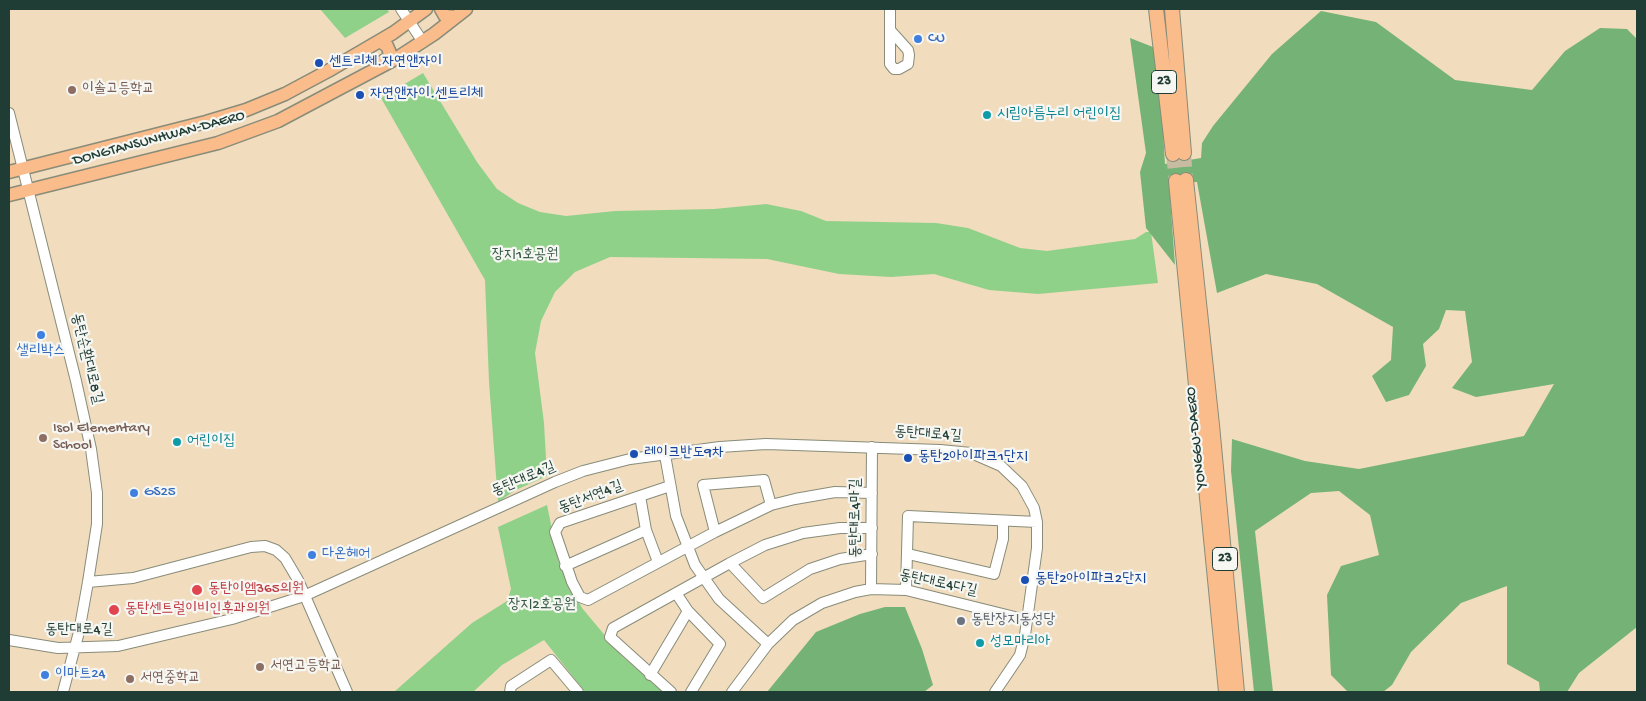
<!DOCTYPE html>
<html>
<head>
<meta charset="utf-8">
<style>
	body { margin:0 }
	#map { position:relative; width:1646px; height:701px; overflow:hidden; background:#f1dcbe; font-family:"Gochi Hand",sans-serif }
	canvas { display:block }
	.frame { position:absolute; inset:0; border:10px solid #1f3d34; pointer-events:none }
</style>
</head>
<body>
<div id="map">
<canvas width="1646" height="701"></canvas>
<div class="frame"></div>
</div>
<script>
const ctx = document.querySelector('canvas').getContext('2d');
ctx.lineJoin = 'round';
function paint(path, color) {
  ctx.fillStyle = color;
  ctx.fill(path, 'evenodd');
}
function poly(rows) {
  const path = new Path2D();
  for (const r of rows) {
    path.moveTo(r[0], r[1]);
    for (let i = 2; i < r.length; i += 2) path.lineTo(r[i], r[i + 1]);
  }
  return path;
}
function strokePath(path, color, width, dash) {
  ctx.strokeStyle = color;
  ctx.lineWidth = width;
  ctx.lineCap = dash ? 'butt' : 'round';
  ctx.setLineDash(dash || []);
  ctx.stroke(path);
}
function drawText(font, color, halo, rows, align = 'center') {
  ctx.font = font + ' "Gochi Hand","Poor Story",sans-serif';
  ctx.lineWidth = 4.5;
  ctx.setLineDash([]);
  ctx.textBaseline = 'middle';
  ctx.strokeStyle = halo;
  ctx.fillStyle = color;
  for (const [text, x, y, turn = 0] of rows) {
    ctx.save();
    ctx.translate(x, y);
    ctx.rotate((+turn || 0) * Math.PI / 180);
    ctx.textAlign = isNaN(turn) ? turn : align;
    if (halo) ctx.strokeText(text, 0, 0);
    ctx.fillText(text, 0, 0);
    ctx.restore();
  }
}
const green = poly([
	[320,9,387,9,389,12,345,38],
	[423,73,477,162,497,189,518,203,540,212,566,216,615,211,714,209,766,204,801,211,826,221,936,223,968,228,1020,248,1047,251,1135,239,1146,232,1151,232,1158,283,1038,294,989,290,934,274,891,277,839,274,767,259,610,257,575,272,555,292,541,321,535,353,544,423,547,476,516,490,498,502,489,382,485,280,381,98],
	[547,505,559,563,582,608,623,657,665,692,585,692,544,640,502,665,473,692,394,692,472,623,507,601,511,589,498,527]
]);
const forest = poly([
	[1321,11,1376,22,1455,80,1532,90,1565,51,1600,28,1627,29,1637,39,1637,627,1579,673,1567,692,1540,692,1539,682,1507,664,1507,586,1461,603,1411,652,1392,685,1383,692,1348,692,1331,675,1327,595,1341,566,1379,555,1370,515,1339,491,1311,493,1255,531,1273,692,1254,692,1231,471,1232,439,1305,461,1359,469,1524,436,1554,384,1476,397,1452,388,1472,362,1465,311,1446,310,1439,329,1423,344,1426,366,1409,395,1386,402,1372,376,1391,360,1393,327,1317,284,1266,274,1217,293,1197,182,1169,183,1175,265,1146,228,1140,172,1146,153,1130,38,1158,49,1165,164,1201,158,1202,143,1213,126,1272,54],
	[885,607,905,607,922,649,933,685,924,692,767,692,816,632,860,614]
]);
const highwayTunnel = poly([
	[1184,153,1186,180],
	[1173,154,1176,181]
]);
const minor = poly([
	[401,9,423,42],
	[890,30,908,50,909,55,908,64,899,69,894,69,890,64,890,9],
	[9,113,76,381,91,449,97,493,97,524,88,582,79,632,63,692],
	[665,455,676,516,695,565,719,599,768,644],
	[640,496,670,486],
	[771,505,715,532,703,485,764,480,771,505,795,499,835,492,872,493],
	[872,554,840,559,810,569,763,598,730,563,765,545,803,533,840,528,872,528],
	[908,554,994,574,1003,539,1003,521],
	[658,562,646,530,640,496,560,523,555,532,572,582,580,597,588,600,715,532],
	[565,566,646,530],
	[88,582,133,578,251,547,265,546,276,550,285,558,298,580,347,692],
	[871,589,872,447],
	[906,590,908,516,1037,522],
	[676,593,688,611,720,644,691,692],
	[9,640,58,648,118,646,232,619,304,596,555,482,583,471,630,459,720,447,766,444,940,450,971,453,1001,466,1022,486,1034,508,1037,522,1037,548,1025,635,1020,655,995,692],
	[650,675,688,611],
	[510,692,511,686,551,660,578,692],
	[671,692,610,637,613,628,730,563],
	[732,692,768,644,793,620,822,603,855,592,871,589,906,590,1027,620]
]);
const major = poly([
	[441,9,445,16,456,17],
	[379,64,388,58,390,53,387,46,380,41],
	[9,172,206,122,246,110,285,94,328,71,393,33,426,9],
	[9,195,218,143,278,121,397,58,434,34,466,9]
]);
const highway = poly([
	[1156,9,1173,154],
	[1172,9,1184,153],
	[1186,180,1212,425,1237,692],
	[1176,181,1226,692]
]);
const markers = [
	[918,39,5,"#3f7fe0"],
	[319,63,5,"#1a4fb4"],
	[72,90,5,"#8d6e63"],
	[360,95,5,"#1a4fb4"],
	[987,115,5,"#0f9aa8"],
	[41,335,5,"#3f7fe0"],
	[43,438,5,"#8d6e63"],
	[177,442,5,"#0f9aa8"],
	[634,454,5,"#1a4fb4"],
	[908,458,5,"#1a4fb4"],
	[134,493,5,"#3f7fe0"],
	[312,555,5,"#3f7fe0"],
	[1025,580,5,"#1a4fb4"],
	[197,590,6,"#e0444e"],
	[114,610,6,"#e0444e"],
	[961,621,5,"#6b7280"],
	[980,643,5,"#0f9aa8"],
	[260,667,5,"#8d6e63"],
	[45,675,5,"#3f7fe0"],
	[130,679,5,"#8d6e63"]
];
const shields = [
	[1164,82,25],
	[1225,559,25]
];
const shieldNames = [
	["23",1164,82],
	["23",1225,559]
];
const shopNames = [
	["CU",928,39],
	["샐리박스",41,352,"center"],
	["GS25",144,493],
	["다온헤어",322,555],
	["이마트24",55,675]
];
const transitNames = [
	["센트리체.자연앤자이",329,63],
	["자연앤자이.센트리체",370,95],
	["레이크반도9차",644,454],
	["동탄2아이파크1단지",918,458],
	["동탄2아이파크2단지",1035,580]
];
const educationNames = [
	["이솔고등학교",82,90],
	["Isol Elementary",53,429],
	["School",53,446],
	["서연고등학교",270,667],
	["서연중학교",140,679]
];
const cultureNames = [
	["시립아름누리 어린이집",997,115],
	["어린이집",187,442],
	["성모마리아",990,643]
];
const streetNames = [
	["DONGTANSUNHWAN-DAERO",159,139,-15],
	["동탄순환대로8길",86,359,76],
	["동탄대로4길",928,435,4],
	["YONGGU-DAERO",1197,438,-96],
	["동탄대로4길",524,480,-23],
	["동탄서연4길",591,498,-21],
	["동탄대로4마길",857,518,-90],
	["동탄대로4다길",938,584,12],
	["동탄대로4길",79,631]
];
const parkNames = [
	["장지1호공원",525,256],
	["장지2호공원",542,606]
];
const healthNames = [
	["동탄이엠365의원",208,590],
	["동탄센트럴이비인후과의원",125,610]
];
const worshipNames = [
	["동탄장지동성당",971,621]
];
paint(green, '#90d189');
paint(forest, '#74b375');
strokePath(highwayTunnel, '#c7bca2', 14, [14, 7]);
strokePath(minor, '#888c79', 12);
strokePath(major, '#888c79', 15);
strokePath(highway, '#888c79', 16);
strokePath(minor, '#fff', 10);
strokePath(major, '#fabc8b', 12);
strokePath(highway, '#fabc8b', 14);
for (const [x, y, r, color] of markers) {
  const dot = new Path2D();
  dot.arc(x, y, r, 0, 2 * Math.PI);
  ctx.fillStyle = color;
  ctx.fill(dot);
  strokePath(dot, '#f6f6f2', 2);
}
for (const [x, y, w] of shields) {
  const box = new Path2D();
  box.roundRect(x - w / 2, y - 11.5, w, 23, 4);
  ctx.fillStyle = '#f6f6f2';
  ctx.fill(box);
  strokePath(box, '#1f3d34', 1);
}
drawText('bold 14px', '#1f3d34', null, shieldNames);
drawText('15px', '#366cbe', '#f6f6f2', shopNames, 'left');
drawText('15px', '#164399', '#f6f6f2', transitNames, 'left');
drawText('15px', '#785e54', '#f6f6f2', educationNames, 'left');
drawText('15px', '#0d838f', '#f6f6f2', cultureNames, 'left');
drawText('15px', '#1f3d34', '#f6f6f2', streetNames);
drawText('15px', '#365b45', '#f6f6f2', parkNames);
drawText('15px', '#be3a42', '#f6f6f2', healthNames, 'left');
drawText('15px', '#5b616d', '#f6f6f2', worshipNames, 'left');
</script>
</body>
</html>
